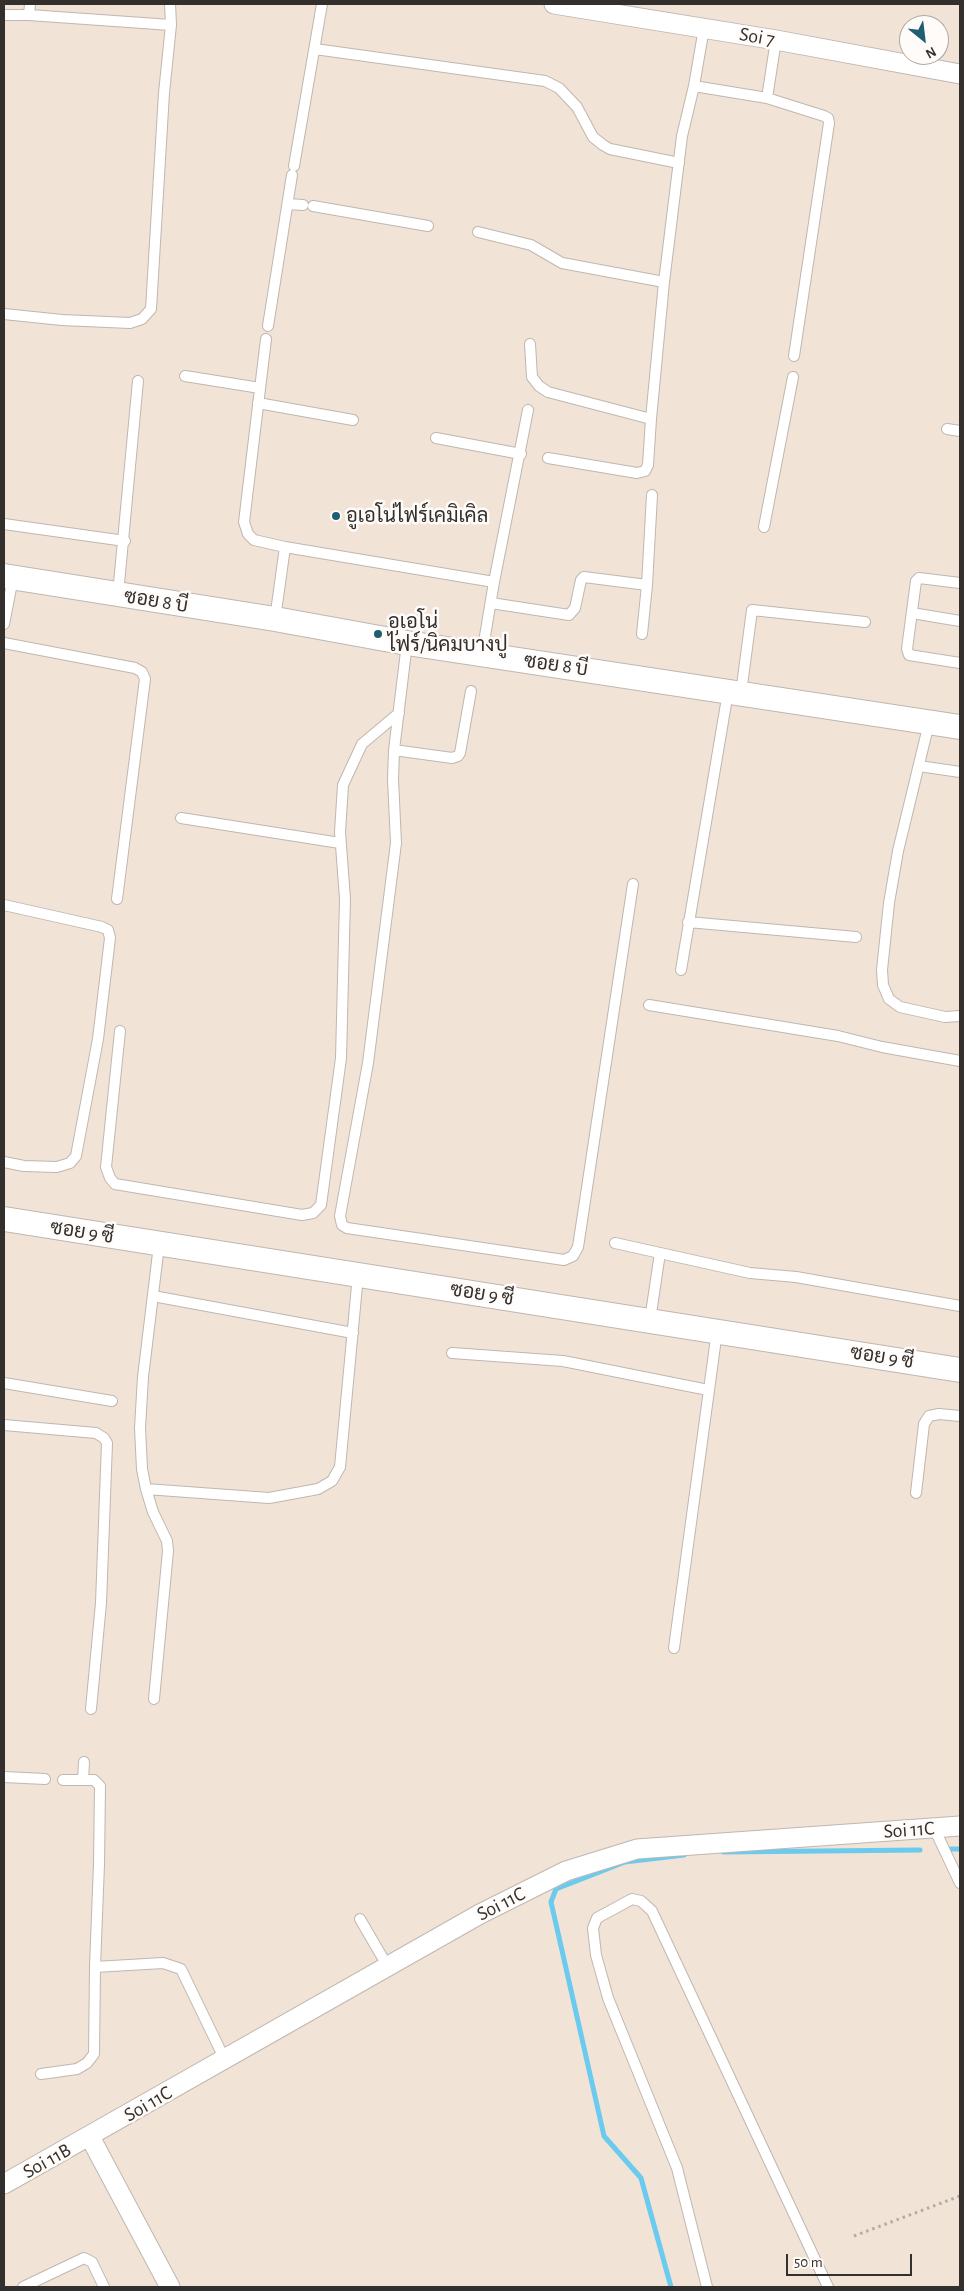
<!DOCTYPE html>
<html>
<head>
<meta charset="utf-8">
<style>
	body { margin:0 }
	#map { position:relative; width:964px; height:2291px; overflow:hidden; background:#f5ede6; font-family:"Alegreya Sans",sans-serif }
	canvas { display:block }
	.frame { position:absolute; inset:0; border:5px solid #322f2c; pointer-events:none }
	.north { position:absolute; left:899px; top:15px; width:50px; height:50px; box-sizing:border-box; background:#fefbf8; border:1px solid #aca9a6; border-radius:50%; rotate:151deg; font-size:14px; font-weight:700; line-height:20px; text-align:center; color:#322f2c }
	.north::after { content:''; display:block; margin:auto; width:18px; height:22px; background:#1e5e73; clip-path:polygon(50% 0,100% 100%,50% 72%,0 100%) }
	.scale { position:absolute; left:786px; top:2254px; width:126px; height:22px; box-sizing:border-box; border:2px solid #322f2c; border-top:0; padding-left:6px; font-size:15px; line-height:18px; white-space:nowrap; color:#322f2c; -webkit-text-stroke:4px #fefbf8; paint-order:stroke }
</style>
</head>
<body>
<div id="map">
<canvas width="964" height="2291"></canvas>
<div class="frame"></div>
<div class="north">N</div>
<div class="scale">50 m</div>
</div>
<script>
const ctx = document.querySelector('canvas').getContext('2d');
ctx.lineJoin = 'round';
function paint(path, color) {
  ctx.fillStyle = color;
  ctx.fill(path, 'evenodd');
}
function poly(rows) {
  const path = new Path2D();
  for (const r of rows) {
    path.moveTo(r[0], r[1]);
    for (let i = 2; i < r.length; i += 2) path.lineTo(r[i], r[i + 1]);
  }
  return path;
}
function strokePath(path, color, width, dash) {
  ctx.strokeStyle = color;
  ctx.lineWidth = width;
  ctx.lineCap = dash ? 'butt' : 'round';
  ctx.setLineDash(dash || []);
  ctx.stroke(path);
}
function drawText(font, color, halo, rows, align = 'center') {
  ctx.font = font + ' "Alegreya Sans",Sarabun,sans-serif';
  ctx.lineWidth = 5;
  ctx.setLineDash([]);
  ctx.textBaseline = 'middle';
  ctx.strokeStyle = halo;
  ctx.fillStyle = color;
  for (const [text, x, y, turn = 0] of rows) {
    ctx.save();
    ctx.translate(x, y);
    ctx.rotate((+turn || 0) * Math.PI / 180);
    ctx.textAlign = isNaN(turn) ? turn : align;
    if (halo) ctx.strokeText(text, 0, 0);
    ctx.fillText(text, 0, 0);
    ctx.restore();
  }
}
const built = poly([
	[4,4,960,4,960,2287,4,2287],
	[909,25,939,25,939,55,909,55]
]);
const stream = poly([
	[950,1849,960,1849],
	[723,1852,920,1850],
	[671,2287,641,2178,604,2136,551,1902,556,1889,625,1862,684,1855]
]);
const path = poly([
	[854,2236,960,2196]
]);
const service = poly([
	[170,4,171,25],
	[4,15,29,15],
	[315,49,545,81,559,88,577,107,593,137,603,145,610,149,679,163],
	[694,86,704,28],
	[767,98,824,116,828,118,829,123,794,356],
	[294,166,322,4],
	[288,204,303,205],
	[313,206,428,226],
	[478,232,531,245,562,263,664,282,682,136,694,86,767,98,776,40],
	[4,314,62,320,130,323,142,319,151,309,164,93,171,25,29,15,30,4],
	[268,326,292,175],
	[266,339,244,522,248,534,254,540,285,547],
	[530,344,532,377,539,386,548,392,651,419,648,465,645,471,637,473,548,458],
	[185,376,260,388],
	[258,403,353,420],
	[651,419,664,282],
	[947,429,960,431],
	[436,438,521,454],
	[4,524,125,541],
	[764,527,793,377],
	[960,583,919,578,916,581,907,649,909,655,960,663],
	[647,585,652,495],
	[118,594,138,381],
	[491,603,569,615,575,608,581,580,584,577,647,585,642,634],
	[912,613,960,621],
	[275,619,285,547,494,582,528,410],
	[4,624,13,578],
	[4,643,135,668,142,672,145,679,117,899],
	[407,643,394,750,393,779,396,843,368,1063,340,1216,342,1225,347,1228,564,1260,573,1256,578,1247,633,884],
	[482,654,494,582],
	[741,693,752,610,865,622],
	[929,723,898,851,889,903,882,970,883,985,889,999,900,1007,945,1017,960,1016],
	[394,750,452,758,458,756,460,753,471,691],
	[919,766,960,772],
	[181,818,340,843],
	[4,905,102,927,108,930,110,938,98,1039,76,1156,70,1163,57,1167,24,1166,4,1162],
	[688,922,856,937],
	[681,970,728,692],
	[649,1005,838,1036,882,1047,960,1061],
	[120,1031,106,1167,110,1178,115,1184,302,1215,313,1213,321,1205,341,1058,345,899,340,832,343,785,362,744,399,713],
	[615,1243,750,1273,796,1277,960,1306],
	[153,1296,353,1333],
	[650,1320,660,1253],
	[452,1353,563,1361,708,1390],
	[4,1383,112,1401],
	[4,1425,96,1433,104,1438,107,1443,101,1603,91,1709],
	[146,1489,269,1498,318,1489,332,1481,340,1467,358,1275],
	[916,1493,924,1424,929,1416,939,1414,960,1416],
	[674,1648,717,1331],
	[154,1699,168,1551,167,1541,153,1512,146,1489,142,1469,140,1428,143,1377,159,1245],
	[4,1777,45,1779],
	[63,1780,94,1780,100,1786,99,1864,95,1967],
	[83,1780,84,1762],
	[934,1828,960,1883],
	[360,1919,388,1967],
	[41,2074,77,2069,87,2063,94,2054,95,1967,163,1963,181,1969,225,2060],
	[23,2287,84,2258,92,2262,104,2287],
	[707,2287,677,2168,608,1998,596,1955,593,1928,597,1918,632,1899,641,1901,652,1911,828,2287]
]);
const minor = poly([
	[554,4,776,40,960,74],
	[90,2137,170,2287],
	[4,2184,480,1914,566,1871,637,1849,960,1826]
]);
const tertiary = poly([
	[4,576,275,619,407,643,960,727],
	[4,1219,960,1370]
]);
const markers = [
	[336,516,5,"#1e5e73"],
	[378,634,5,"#1e5e73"]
];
const streetNames = [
	["Soi 7",757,37,10],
	["ซอย 8 บี",156,601,9],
	["ซอย 8 บี",556,665,8],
	["ซอย 9 ซี",82,1232,9],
	["ซอย 9 ซี",482,1294,9],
	["ซอย 9 ซี",882,1357,9],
	["Soi 11C",909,1830,-4],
	["Soi 11C",501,1904,-27],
	["Soi 11C",148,2104,-30],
	["Soi 11B",47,2161,-29]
];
const poiNames = [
	["อูเอโน่ไฟร์เคมิเคิล",346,516],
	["อูเอโน่",388,622],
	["ไฟร์/นิคมบางปู",388,645]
];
paint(built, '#f1e3d6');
strokePath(stream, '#6acbee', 5);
strokePath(service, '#bfb7b0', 12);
strokePath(minor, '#bfb7b0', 21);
strokePath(tertiary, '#bfb7b0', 26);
strokePath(path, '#b2aba6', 3, [2.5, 4]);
strokePath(service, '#fff', 10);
strokePath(minor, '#fff', 19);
strokePath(tertiary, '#fff', 24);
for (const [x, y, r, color] of markers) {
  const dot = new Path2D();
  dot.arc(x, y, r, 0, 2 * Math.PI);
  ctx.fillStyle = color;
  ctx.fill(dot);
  strokePath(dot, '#fefbf8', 2);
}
drawText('20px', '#322f2c', '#fefbf8', streetNames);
drawText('20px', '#322f2c', '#fefbf8', poiNames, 'left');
</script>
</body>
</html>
